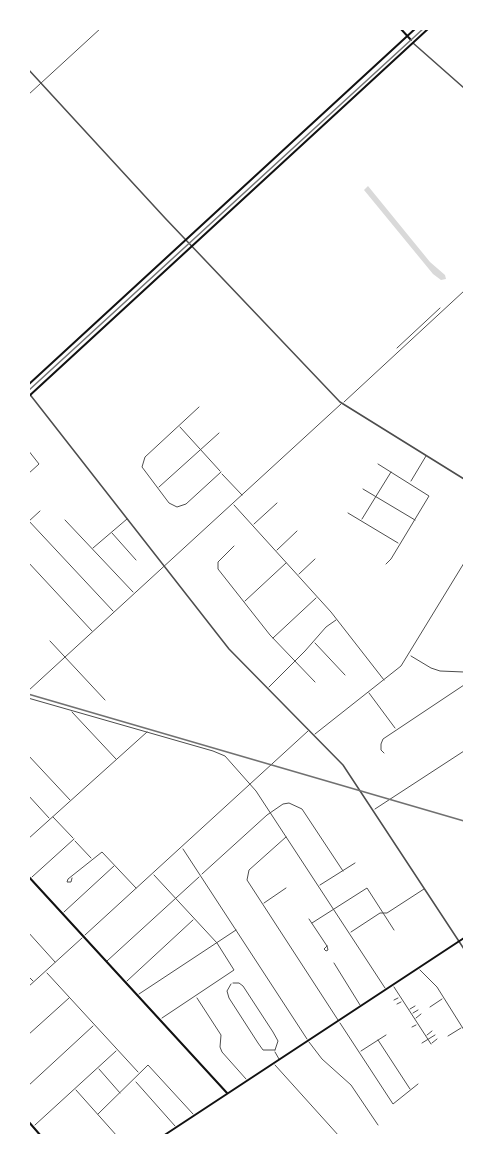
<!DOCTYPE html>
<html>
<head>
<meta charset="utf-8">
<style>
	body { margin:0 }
	#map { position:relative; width:493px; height:1164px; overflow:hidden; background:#fff; font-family:"Fira Sans",sans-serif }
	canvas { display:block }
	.frame { position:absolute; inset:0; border:30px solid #fff; pointer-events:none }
</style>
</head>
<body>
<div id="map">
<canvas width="493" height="1164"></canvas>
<div class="frame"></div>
</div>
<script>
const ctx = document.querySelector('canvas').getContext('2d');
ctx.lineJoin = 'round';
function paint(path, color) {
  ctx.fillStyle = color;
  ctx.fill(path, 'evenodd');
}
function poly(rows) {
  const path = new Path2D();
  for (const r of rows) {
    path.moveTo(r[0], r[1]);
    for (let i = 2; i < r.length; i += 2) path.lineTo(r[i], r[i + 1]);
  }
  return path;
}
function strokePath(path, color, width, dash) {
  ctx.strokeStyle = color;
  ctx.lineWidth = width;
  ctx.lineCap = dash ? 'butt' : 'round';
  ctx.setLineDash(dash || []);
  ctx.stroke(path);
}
const water = poly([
	[368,186,430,262,445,275,446,279,441,280,433,274,364,190]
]);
const minor = poly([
	[28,95,101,28],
	[397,348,440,308],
	[344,402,464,291],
	[199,407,145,457,142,467,169,503,177,507,186,504,221,472],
	[180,427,220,471],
	[28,450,39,464,28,474],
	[378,464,429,496,391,559,386,564],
	[222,474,242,495],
	[411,481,426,456],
	[159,487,219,433],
	[363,489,415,520],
	[234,505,331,612,384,680],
	[348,513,398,543],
	[362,519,391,472],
	[28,520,113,611],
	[65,520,133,592],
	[28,522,40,511],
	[254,524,277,503],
	[112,533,136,560],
	[234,546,218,562,218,569,270,635,315,682],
	[93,548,127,519],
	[277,550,297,531],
	[28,562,92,631],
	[299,574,315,559],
	[245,601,286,563],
	[273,638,316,598],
	[50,641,105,700],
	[315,643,345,675],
	[411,656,431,668,440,671,464,672],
	[269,687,305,651,326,627,336,620],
	[28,691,341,404],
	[369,693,395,728],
	[28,698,213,751,225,756,256,791,385,988],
	[72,712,116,759],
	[315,734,401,666,464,563],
	[384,753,381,750,381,744,383,739,464,685],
	[28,755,70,800],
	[28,795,49,818],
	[375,809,464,751],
	[53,817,73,838],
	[286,837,249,870,247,880,338,1020],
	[28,839,147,732],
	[75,841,91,858],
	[183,849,307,1039],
	[202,874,267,815,283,804,289,803,302,809,343,871],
	[154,875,217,943,234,970,162,1018],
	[32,877,74,839],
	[72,878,71,882,67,882,68,879,102,852,136,888],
	[320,885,355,863],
	[264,903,286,888],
	[64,912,114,866],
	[309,919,327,946],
	[312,923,367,888,394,930],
	[28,932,55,962],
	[351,932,380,913,387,913,424,889],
	[85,935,308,731],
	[327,946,328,950,326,951,324,949,327,946],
	[107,961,199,877],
	[334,963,360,1005],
	[420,970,437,987,464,1030],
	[47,973,138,1072],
	[28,976,33,981],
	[127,981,193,920],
	[233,983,239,983,243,986,273,1032,278,1041,275,1050],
	[231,984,227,991,229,998,258,1043,263,1050,275,1050],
	[28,987,82,938],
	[394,987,431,1044],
	[139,994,236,930],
	[197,998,221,1035,220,1047,222,1052,246,1079],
	[394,1000,398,998],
	[397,1004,401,1002],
	[430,1007,442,999],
	[410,1009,415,1006],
	[413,1013,418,1010],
	[416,1018,421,1014],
	[340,1023,393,1104,418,1084],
	[412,1027,416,1025],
	[28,1035,69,998],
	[427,1035,432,1031],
	[448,1036,461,1028],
	[378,1040,410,1089],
	[309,1042,322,1059,351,1085,378,1125],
	[422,1043,435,1035],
	[432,1043,437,1039],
	[361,1051,386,1035],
	[275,1052,279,1059],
	[275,1065,339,1136],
	[99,1069,120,1093],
	[136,1082,175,1126],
	[28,1086,93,1026],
	[76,1090,117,1136],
	[98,1114,148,1065,193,1114],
	[35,1125,116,1051]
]);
const tertiary = poly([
	[413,43,464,88],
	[28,69,165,218,340,402,464,479],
	[28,392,229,649,343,765,464,949]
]);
const secondary = poly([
	[400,28,411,40],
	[28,385,416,28],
	[28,397,429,28],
	[28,876,227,1093]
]);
const primary = poly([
	[28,1121,41,1136],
	[163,1136,464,938]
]);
const rail = poly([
	[28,391,424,28],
	[28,694,464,821]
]);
paint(water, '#d9d9d9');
strokePath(minor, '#4c4c4c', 1);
strokePath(tertiary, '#4c4c4c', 1.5);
strokePath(secondary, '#111', 2);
strokePath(primary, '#111', 2);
strokePath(rail, '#707070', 1.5);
</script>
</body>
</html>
